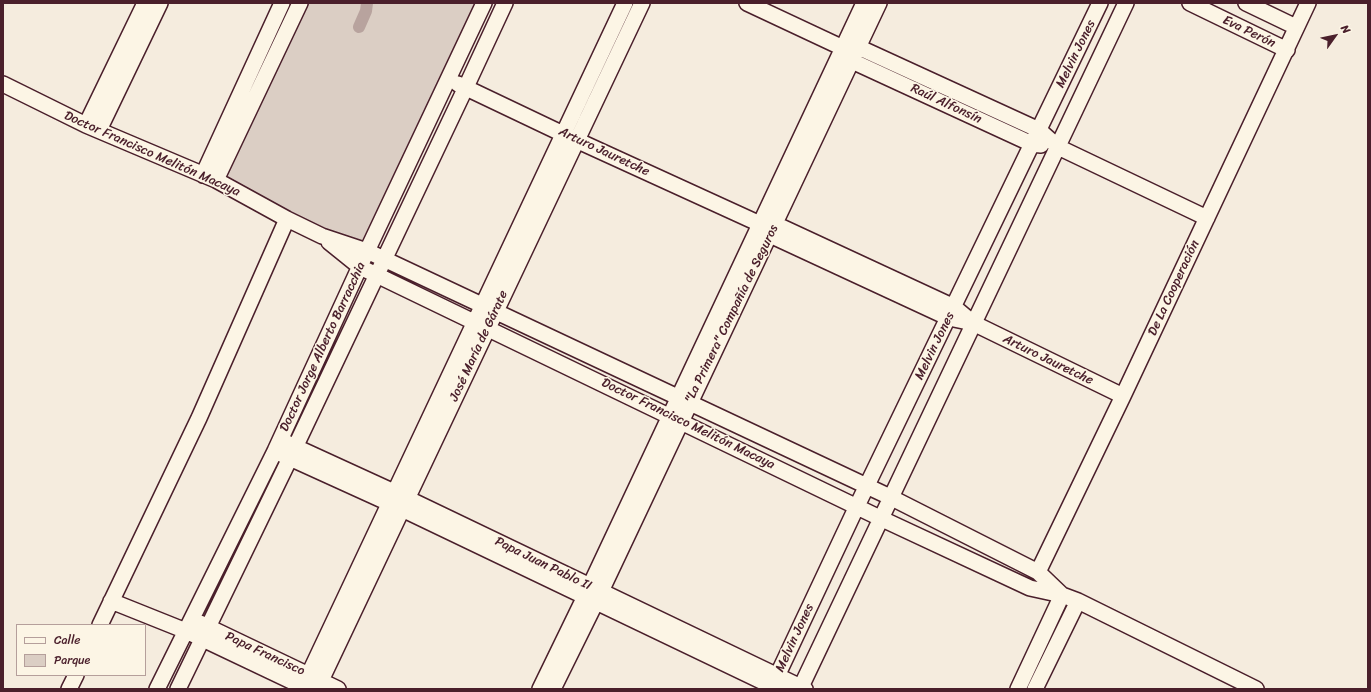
<!DOCTYPE html>
<html>
<head>
<meta charset="utf-8">
<style>
	body { margin:0 }
	#map { position:relative; width:1371px; height:692px; overflow:hidden; background:#f5ecde; font-family:Sriracha,sans-serif }
	canvas { display:block }
	.frame { position:absolute; inset:0; border:4px solid #4a1f2b; pointer-events:none }
	.legend { position:absolute; left:16px; top:624px; width:130px; height:52px; box-sizing:border-box; background:#fcf5e5; border:1px solid #b59f9b; margin:0; padding:5px 7px; list-style:none; font-size:12px; color:#4a1f2b }
	.legend li { display:flex; align-items:center; gap:8px; height:20px }
	.legend b { width:20px; border:1px solid #b59f9b }
	.north { position:absolute; left:1315px; top:16px; width:40px; height:40px; -webkit-text-stroke:3px #fcf5e5; paint-order:stroke; rotate:57deg; font-size:11px; font-weight:700; line-height:16px; text-align:center; color:#4a1f2b }
	.north::after { content:''; display:block; margin:auto; width:14px; height:18px; background:#4a1f2b; clip-path:polygon(50% 0,100% 100%,50% 72%,0 100%) }
</style>
</head>
<body>
<div id="map">
<canvas width="1371" height="692"></canvas>
<div class="frame"></div>
<ul class="legend">
<li><b style="height:5px;background:#fcf5e5"></b>Calle</li>
<li><b style="height:11px;background:#dbcec4"></b>Parque</li>
</ul>
<div class="north">N</div>
</div>
<script>
const ctx = document.querySelector('canvas').getContext('2d');
ctx.lineJoin = 'round';
function paint(path, color) {
  ctx.fillStyle = color;
  ctx.fill(path, 'evenodd');
}
function poly(rows) {
  const path = new Path2D();
  for (const r of rows) {
    path.moveTo(r[0], r[1]);
    for (let i = 2; i < r.length; i += 2) path.lineTo(r[i], r[i + 1]);
  }
  return path;
}
function strokePath(path, color, width, dash) {
  ctx.strokeStyle = color;
  ctx.lineWidth = width;
  ctx.lineCap = dash ? 'butt' : 'round';
  ctx.setLineDash(dash || []);
  ctx.stroke(path);
}
function drawText(font, color, halo, rows, align = 'center') {
  ctx.font = font + ' Sriracha,sans-serif';
  ctx.lineWidth = 3;
  ctx.setLineDash([]);
  ctx.textBaseline = 'middle';
  ctx.strokeStyle = halo;
  ctx.fillStyle = color;
  for (const [text, x, y, turn = 0] of rows) {
    ctx.save();
    ctx.translate(x, y);
    ctx.rotate((+turn || 0) * Math.PI / 180);
    ctx.textAlign = isNaN(turn) ? turn : align;
    if (halo) ctx.strokeText(text, 0, 0);
    ctx.fillText(text, 0, 0);
    ctx.restore();
  }
}
const green = poly([
	[304,3,480,3,365,247,221,179]
]);
const canal = poly([
	[359,27,366,11,367,3]
]);
const minor = poly([
	[747,3,843,48,858,47,1039,130,1058,147,1207,218],
	[1190,3,1287,50],
	[1246,3,1296,27],
	[847,53,852,61,1032,144,1041,145],
	[3,84,86,125,216,180,287,219,322,236,367,251,890,497,1038,572,1062,595],
	[458,84,563,134,760,224,770,235,949,318,973,323],
	[86,125,145,3],
	[99,130,160,3],
	[203,175,282,3],
	[216,180,300,3],
	[765,224,775,224,954,307,973,323,1123,396],
	[329,242,360,267,880,518,1030,588,1062,595,1078,601,1256,689],
	[287,443,394,492,805,689],
	[281,454,402,509,778,689],
	[1038,572,1123,396,1308,3],
	[111,601,186,631,308,689],
	[200,623,338,689],
	[100,625,199,418,287,219],
	[69,689,76,675],
	[157,689,275,451,367,251,484,3],
	[178,689,290,458,466,87,505,3],
	[302,689,625,3],
	[317,689,642,3],
	[540,689,590,586,864,3],
	[553,689,596,602,879,3],
	[771,689,857,506,1100,3],
	[800,689,1126,3],
	[1018,689,1062,595],
	[1035,689,1078,601]
]);
const streetNames = [
	["Eva Perón",1249,32,26],
	["Melvin Jones",1076,54,-64],
	["Raúl Alfonsín",946,104,25],
	["Arturo Jauretche",604,152,25],
	["Doctor Francisco Melitón Macaya",152,154,24],
	["De La Cooperación",1174,288,-65],
	["\"La Primera\" Compañía de Seguros",732,314,-64],
	["José María de Gárate",479,346,-65],
	["Melvin Jones",935,346,-64],
	["Doctor Jorge Alberto Barracchia",323,347,-65],
	["Arturo Jauretche",1048,360,26],
	["Doctor Francisco Melitón Macaya",688,424,26],
	["Papa Juan Pablo II",543,564,26],
	["Melvin Jones",795,638,-65],
	["Papa Francisco",265,654,25]
];
paint(green, '#dbcec4');
strokePath(canal, '#b8a39e', 12);
strokePath(minor, '#4a1f2b', 18);
strokePath(minor, '#fcf5e5', 15);
drawText('13px', '#4a1f2b', '#fcf5e5', streetNames);
</script>
</body>
</html>
